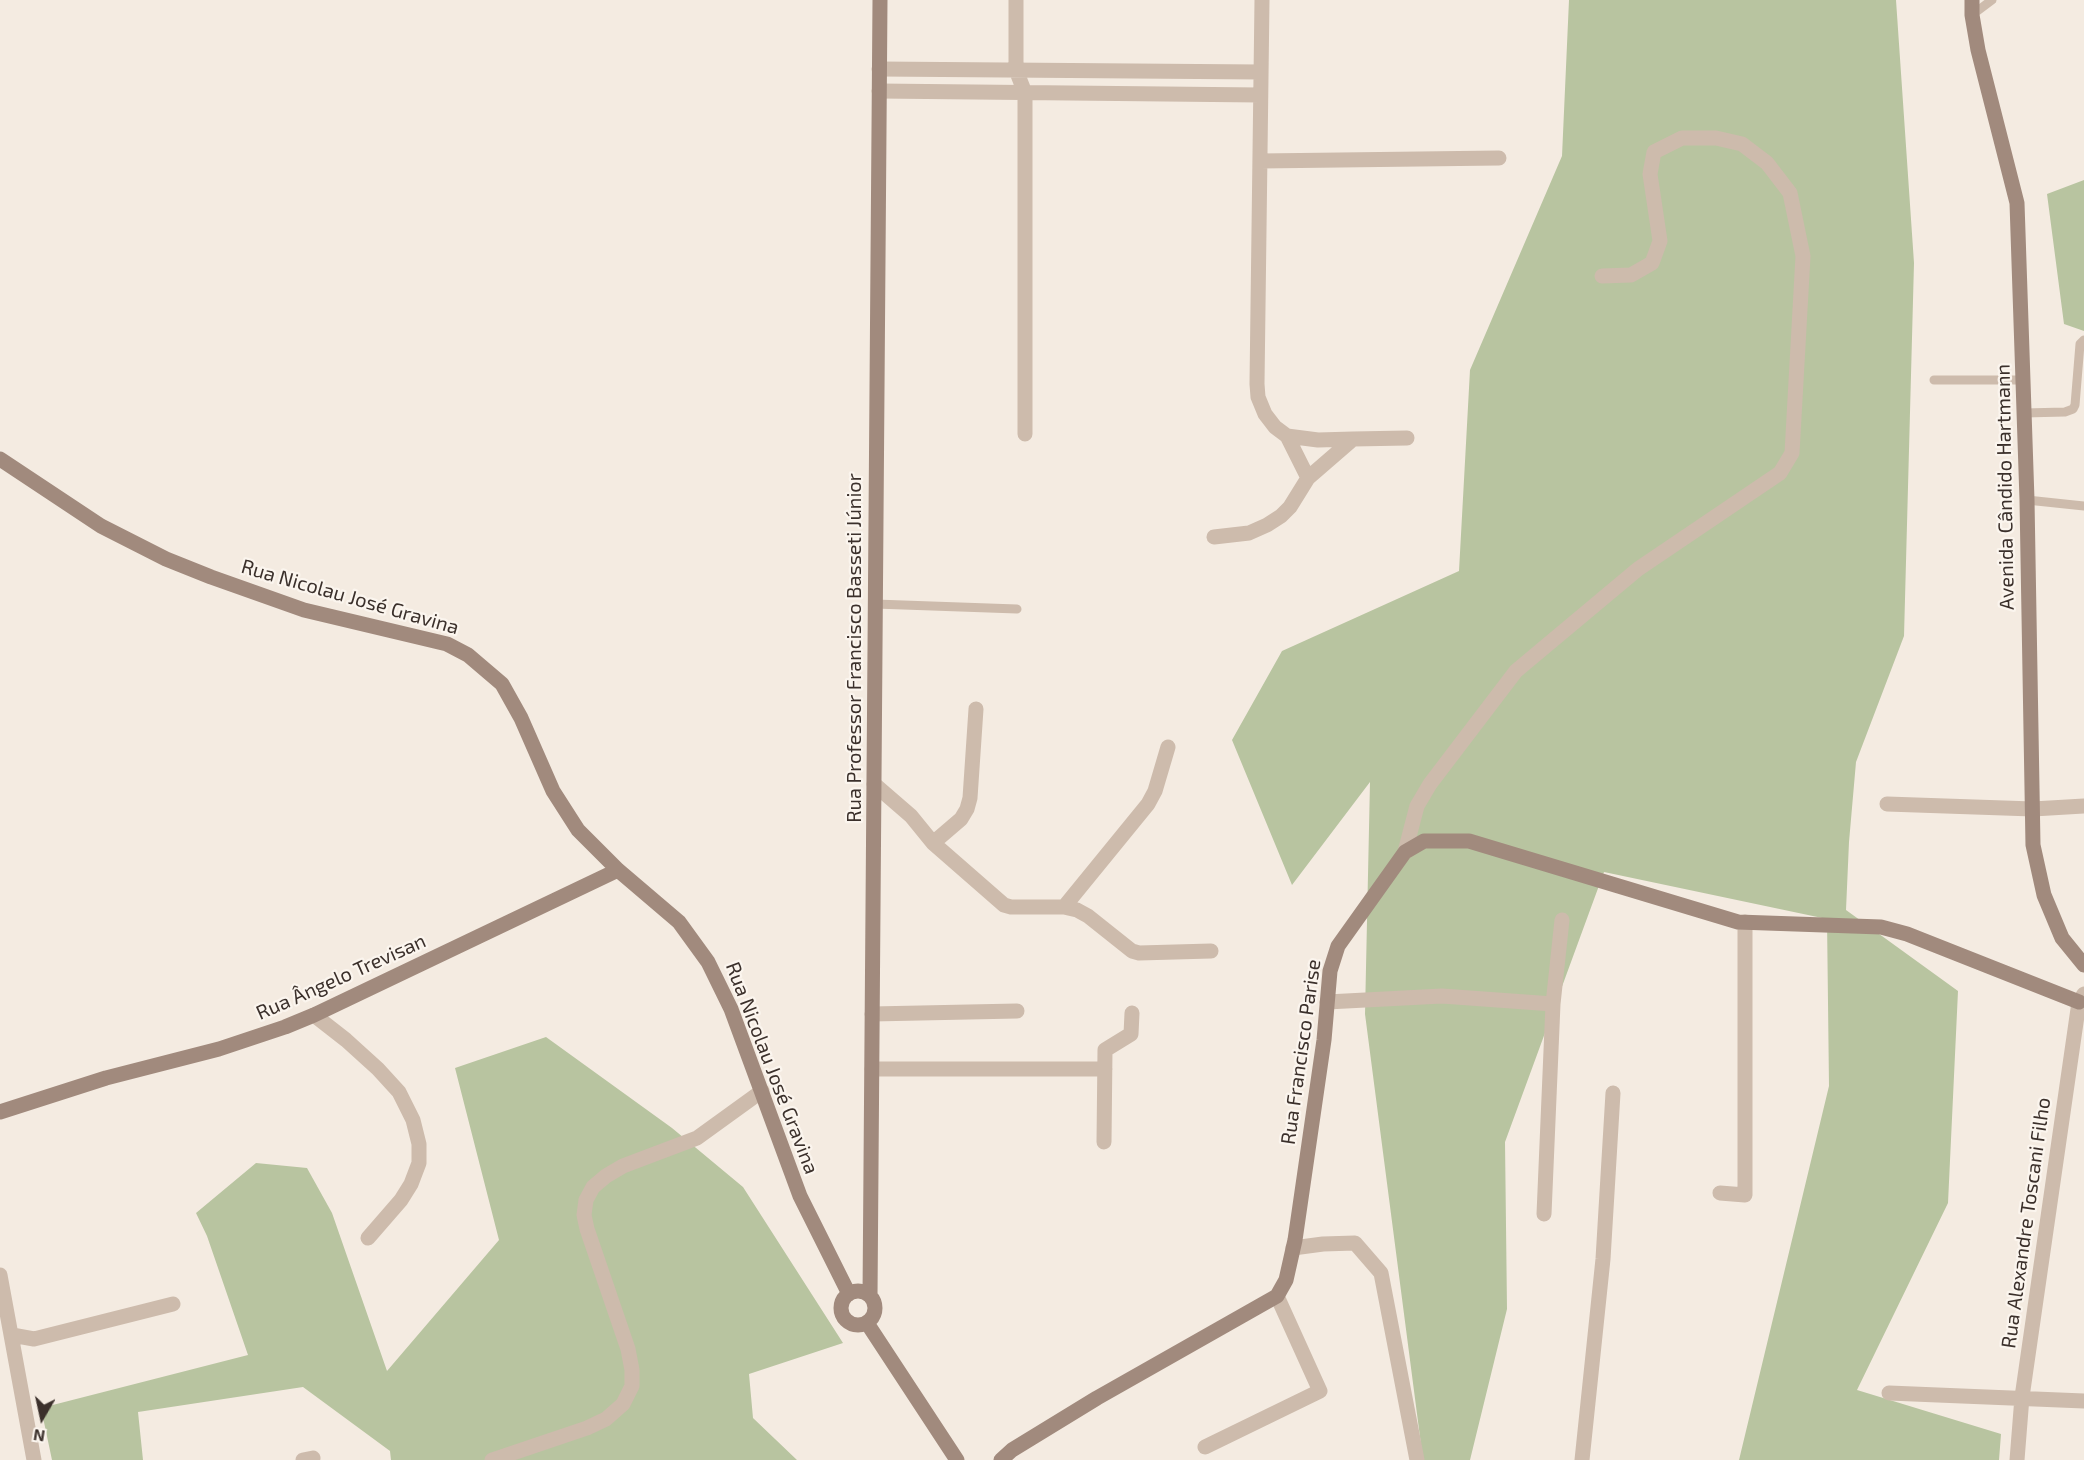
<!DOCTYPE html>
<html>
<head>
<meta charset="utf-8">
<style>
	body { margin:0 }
	#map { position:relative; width:2084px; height:1460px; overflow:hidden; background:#f4ebe1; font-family:"Exo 2",sans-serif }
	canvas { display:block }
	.north { position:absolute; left:12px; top:1388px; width:60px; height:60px; -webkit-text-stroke:4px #fbf5ee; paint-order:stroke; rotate:189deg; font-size:16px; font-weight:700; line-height:24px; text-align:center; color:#3b302b }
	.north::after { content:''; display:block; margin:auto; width:21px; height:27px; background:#3b302b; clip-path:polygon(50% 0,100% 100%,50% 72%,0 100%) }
</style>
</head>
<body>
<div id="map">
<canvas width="2084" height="1460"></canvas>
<div class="north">N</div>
</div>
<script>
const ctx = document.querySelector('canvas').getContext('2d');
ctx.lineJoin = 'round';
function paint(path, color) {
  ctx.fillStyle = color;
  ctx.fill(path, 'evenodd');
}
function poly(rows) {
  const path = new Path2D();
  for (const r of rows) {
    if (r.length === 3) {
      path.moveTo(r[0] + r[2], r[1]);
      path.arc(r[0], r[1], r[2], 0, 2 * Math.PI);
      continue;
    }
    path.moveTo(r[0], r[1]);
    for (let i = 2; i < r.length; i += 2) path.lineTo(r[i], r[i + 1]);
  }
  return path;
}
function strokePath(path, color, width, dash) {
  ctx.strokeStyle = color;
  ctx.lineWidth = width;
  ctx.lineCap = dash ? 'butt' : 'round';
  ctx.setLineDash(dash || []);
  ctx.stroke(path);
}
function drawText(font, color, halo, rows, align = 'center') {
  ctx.font = font + ' "Exo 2",sans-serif';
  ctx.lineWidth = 4.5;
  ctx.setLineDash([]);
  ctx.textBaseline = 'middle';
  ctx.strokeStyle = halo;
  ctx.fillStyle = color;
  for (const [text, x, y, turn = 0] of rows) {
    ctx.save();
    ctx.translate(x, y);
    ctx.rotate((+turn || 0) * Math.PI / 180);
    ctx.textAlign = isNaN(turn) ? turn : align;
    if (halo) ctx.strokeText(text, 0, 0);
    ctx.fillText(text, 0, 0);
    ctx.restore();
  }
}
const green = poly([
	[1569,0,1896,0,1914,263,1904,636,1856,762,1849,842,1846,910,1958,991,1948,1203,1857,1390,2001,1434,1999,1460,1739,1460,1829,1086,1827,919,1604,872,1505,1142,1507,1309,1470,1460,1423,1460,1365,1014,1370,782,1292,885,1232,740,1282,651,1459,571,1470,370,1562,156],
	[2084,180,2084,331,2064,324,2047,194],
	[546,1037,672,1128,743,1187,843,1343,749,1374,753,1418,797,1460,391,1460,390,1451,303,1387,138,1412,143,1460,52,1460,41,1408,248,1355,207,1236,196,1213,256,1163,307,1168,332,1213,387,1371,499,1240,455,1068]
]);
const lane = poly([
	[1972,15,1992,0],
	[1934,380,2023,380],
	[2024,413,2065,412,2073,409,2075,405,2080,344,2084,340],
	[2027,500,2084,506],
	[875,604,1017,609]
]);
const street = poly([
	[1016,0,1016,70,1025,93,1025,434],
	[1262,0,1257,384,1258,397,1265,414,1275,427,1287,436,1308,478],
	[879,69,1261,72],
	[879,91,1260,95],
	[1260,161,1499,158],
	[1287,436,1318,440,1353,439],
	[1214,537,1249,533,1267,525,1281,516,1290,507,1308,478,1353,439,1407,438],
	[874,784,911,816,933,843,1004,905,1011,907,1064,907,1077,910,1088,916,1132,951,1139,953,1211,951],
	[1887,804,2033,809,2084,806],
	[933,843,961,819,967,809,970,798,976,709],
	[1405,852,1417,806,1430,784,1516,671,1638,569,1780,473,1792,453,1803,256,1790,193,1767,163,1742,144,1716,138,1682,138,1654,152,1650,174,1660,241,1652,263,1631,275,1602,276],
	[1064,907,1148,804,1155,791,1168,747],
	[1327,1002,1442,996,1553,1004],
	[872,1014,1017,1011],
	[314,1015,346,1040,378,1069,399,1092,413,1120,419,1144,419,1163,411,1184,401,1200,368,1238],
	[872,1069,1105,1069],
	[1104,1142,1105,1050,1131,1034,1132,1013],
	[1720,1193,1745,1195,1745,922],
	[1544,1214,1553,1004,1562,920],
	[1293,1248,1323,1244,1355,1243,1381,1273,1417,1460],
	[0,1275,34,1460],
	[12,1335,34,1339,173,1304],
	[1889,1393,2084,1401],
	[1205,1447,1320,1391,1277,1296],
	[303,1460,313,1458],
	[492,1460,587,1428,606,1419,623,1404,632,1386,632,1370,628,1349,587,1229,584,1215,586,1200,593,1187,606,1176,623,1166,697,1138,762,1091],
	[1582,1460,1603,1259,1613,1093],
	[2017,1460,2022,1397,2079,1002,2084,994]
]);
const secondary = poly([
	[1972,0,1972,15,1978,50,2017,203,2027,500,2033,845,2044,895,2062,938,2084,965],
	[0,459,101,526,166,559,211,577,304,610,447,644,468,655,502,684,521,718,553,791,578,830,618,870,679,922,708,962,731,1009,800,1196,849,1294],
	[0,1112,106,1078,219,1049,285,1027,314,1015,618,870],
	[858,1308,17],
	[870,1296,880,0],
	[867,1323,957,1460],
	[1001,1460,1012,1450,1097,1398,1277,1296,1286,1280,1295,1240,1324,1040,1330,971,1338,946,1405,852,1424,841,1469,841,1738,922,1881,927,1907,934,2079,1002]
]);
const streetNames = [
	["Avenida Cândido Hartmann",2005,487,-91],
	["Rua Nicolau José Gravina",350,597,16],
	["Rua Professor Francisco Basseti Júnior",854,648,-90],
	["Rua Ângelo Trevisan",341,977,-24],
	["Rua Francisco Parise",1301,1052,-82],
	["Rua Nicolau José Gravina",772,1068,69],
	["Rua Alexandre Toscani Filho",2026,1223,-82]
];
paint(green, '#b8c4a0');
strokePath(lane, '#cdbbac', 9);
strokePath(street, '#cdbbac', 15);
strokePath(secondary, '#a18a7d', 15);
drawText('20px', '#3b302b', '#fbf5ee', streetNames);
</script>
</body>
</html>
